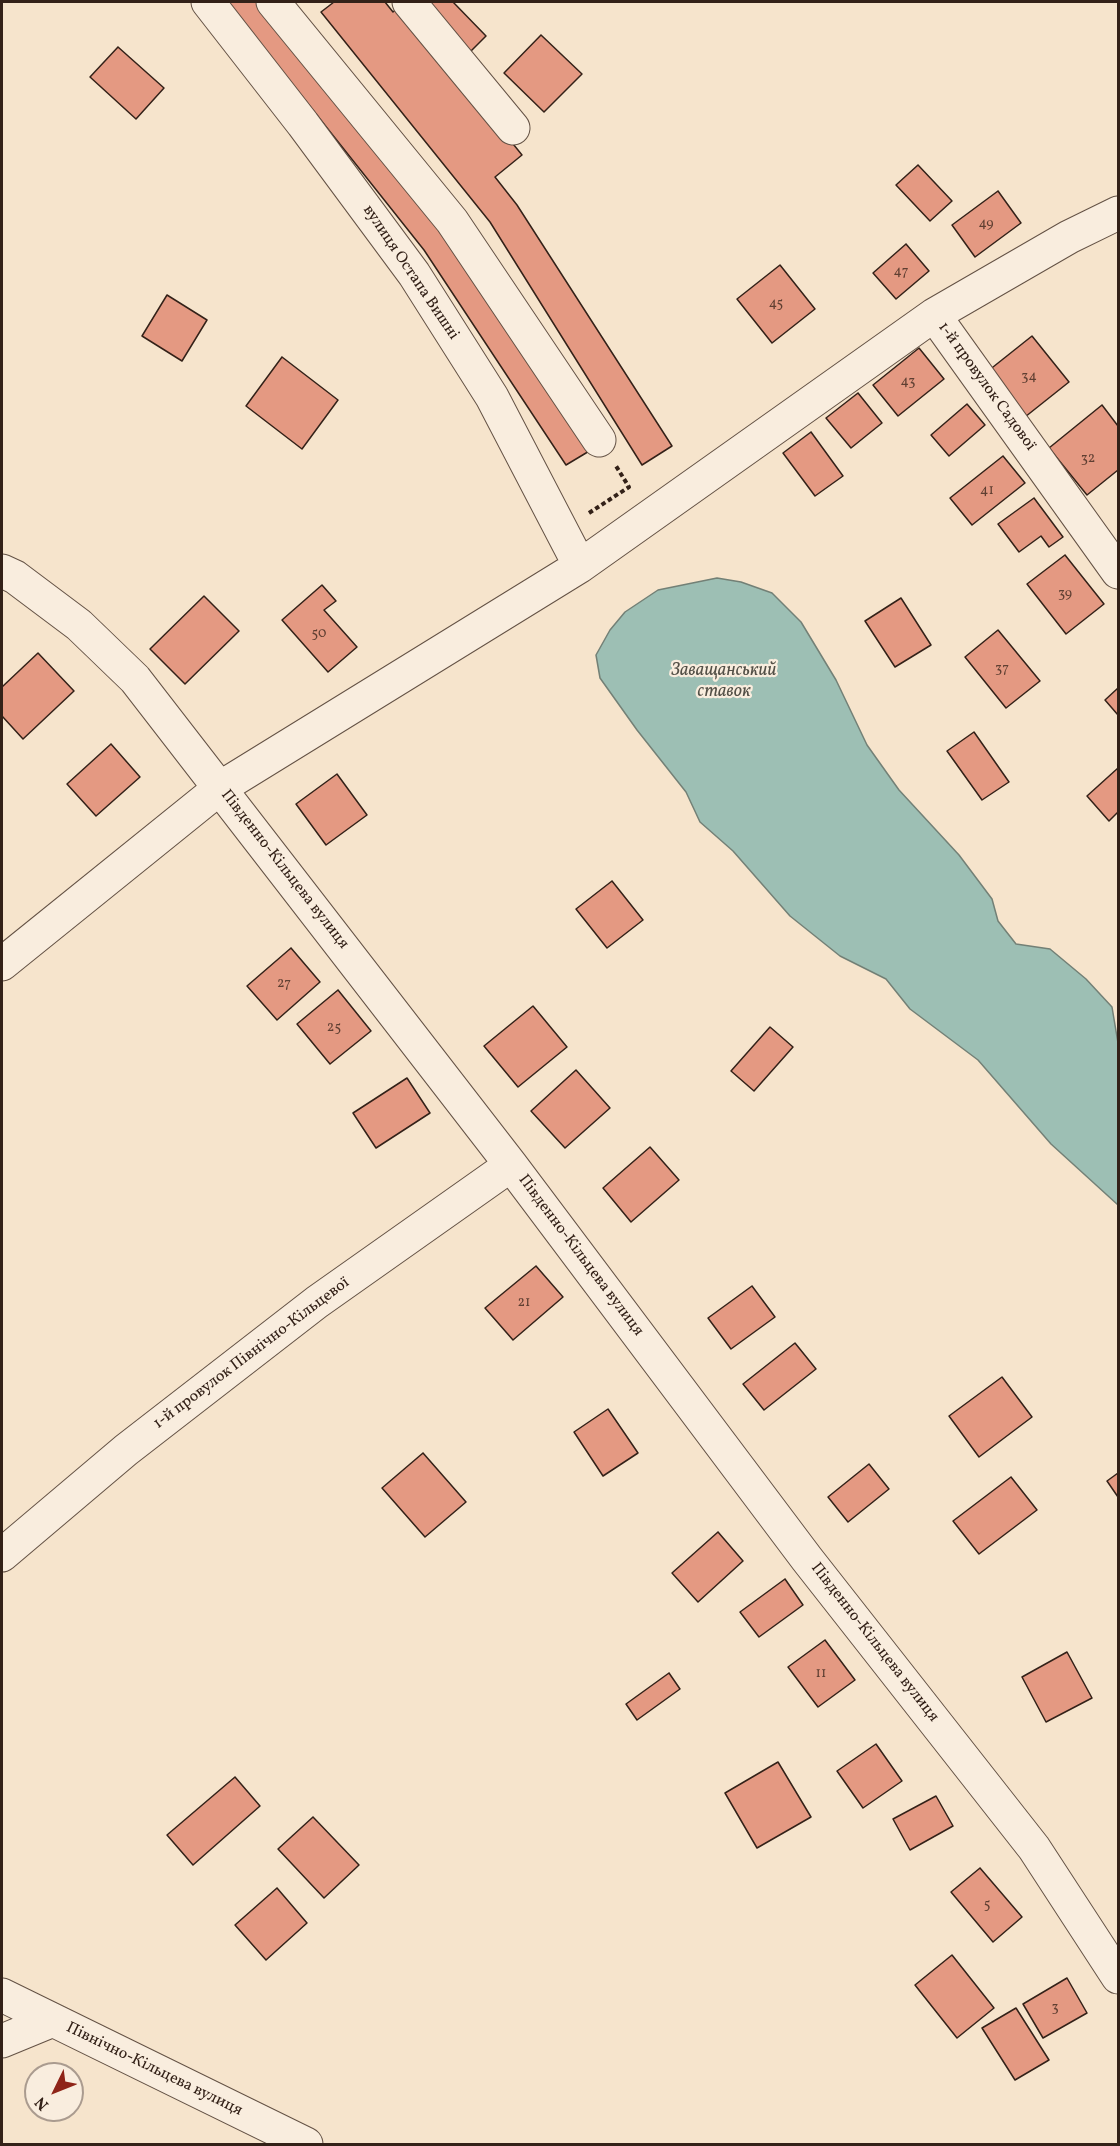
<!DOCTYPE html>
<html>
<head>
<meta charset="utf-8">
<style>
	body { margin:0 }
	#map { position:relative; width:1120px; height:2146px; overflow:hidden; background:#f6e4cc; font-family:Vollkorn,serif }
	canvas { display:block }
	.frame { position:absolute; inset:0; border:3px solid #332118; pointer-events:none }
	.north { position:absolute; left:24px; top:2062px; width:60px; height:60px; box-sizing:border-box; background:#f9edde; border:2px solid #aa9b8f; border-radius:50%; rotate:227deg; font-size:16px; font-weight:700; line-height:24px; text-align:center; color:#332118 }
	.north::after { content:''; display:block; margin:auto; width:21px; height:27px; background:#8f2418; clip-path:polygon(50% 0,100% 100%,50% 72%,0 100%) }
</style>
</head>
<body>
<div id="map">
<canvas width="1120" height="2146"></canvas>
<div class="frame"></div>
<div class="north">N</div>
</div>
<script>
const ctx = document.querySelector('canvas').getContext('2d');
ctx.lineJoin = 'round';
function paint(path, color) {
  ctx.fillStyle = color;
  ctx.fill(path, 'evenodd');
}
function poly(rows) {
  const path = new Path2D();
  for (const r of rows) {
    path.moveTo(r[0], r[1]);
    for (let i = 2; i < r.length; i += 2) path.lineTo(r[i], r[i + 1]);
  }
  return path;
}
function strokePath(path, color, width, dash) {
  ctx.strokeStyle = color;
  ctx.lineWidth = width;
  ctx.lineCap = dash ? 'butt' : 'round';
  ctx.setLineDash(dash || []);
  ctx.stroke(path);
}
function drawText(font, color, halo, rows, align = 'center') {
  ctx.font = font + ' Vollkorn,serif';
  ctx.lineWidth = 4.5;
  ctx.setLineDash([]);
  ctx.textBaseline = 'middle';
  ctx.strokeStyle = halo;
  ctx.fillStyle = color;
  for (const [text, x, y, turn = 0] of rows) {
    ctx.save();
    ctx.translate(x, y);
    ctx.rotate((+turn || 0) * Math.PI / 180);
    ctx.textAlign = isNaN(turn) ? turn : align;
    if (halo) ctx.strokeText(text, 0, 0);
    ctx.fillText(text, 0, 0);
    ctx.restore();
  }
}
const water = poly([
	[717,578,741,582,772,593,801,622,836,680,867,745,899,790,959,855,992,899,998,921,1016,944,1050,949,1086,979,1112,1007,1118,1043,1118,1205,1051,1144,978,1060,910,1009,886,979,840,956,790,916,733,851,700,822,686,792,637,730,600,678,596,655,610,630,625,612,658,590,717,578]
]);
const building = poly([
	[227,2,267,2,452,232,591,450,566,465,424,250,227,2],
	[334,2,385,2,393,12,401,5,522,155,495,177,517,205,672,446,642,465,490,222,321,12,334,2],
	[412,2,453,2,486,36,465,57,412,2],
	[541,35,582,74,544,112,504,73,541,35],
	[118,47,164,88,136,119,90,77,118,47],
	[918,165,952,201,930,221,896,185,918,165],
	[998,191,1021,223,975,257,952,225,998,191],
	[906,244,929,271,896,299,873,273,906,244],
	[780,265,815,309,772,343,737,299,780,265],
	[167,295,207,320,182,361,142,336,167,295],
	[1032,336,1069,382,1025,417,988,371,1032,336],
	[919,348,944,379,898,416,873,385,919,348],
	[282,357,338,400,302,449,246,406,282,357],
	[858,393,882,423,851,448,826,418,858,393],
	[967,404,985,425,949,456,931,435,967,404],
	[1102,405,1118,426,1118,470,1087,495,1049,448,1102,405],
	[811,432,843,476,815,496,783,453,811,432],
	[1003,456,1025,483,972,525,950,498,1003,456],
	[1034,498,1063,537,1049,547,1041,536,1019,552,998,524,1034,498],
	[1065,555,1104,604,1066,634,1027,584,1065,555],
	[322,585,336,601,324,610,357,647,328,672,282,620,322,585],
	[204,596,239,631,185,684,150,649,204,596],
	[901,598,931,645,895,667,865,621,901,598],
	[998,630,1040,681,1006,708,965,657,998,630],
	[38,653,74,691,23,739,2,716,2,687,38,653],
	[1118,688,1118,715,1105,700,1118,688],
	[974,732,1009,782,982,800,947,751,974,732],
	[111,744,140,777,96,816,67,784,111,744],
	[1118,768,1118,812,1109,821,1087,796,1118,768],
	[337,774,367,815,326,845,296,804,337,774],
	[612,881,643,920,607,948,576,909,612,881],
	[291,948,320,982,277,1020,247,986,291,948],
	[338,990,371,1031,330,1064,297,1024,338,990],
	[533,1006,567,1047,518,1087,484,1046,533,1006],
	[770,1027,793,1047,754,1091,731,1071,770,1027],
	[576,1070,610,1108,565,1148,531,1111,576,1070],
	[407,1078,430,1113,376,1148,353,1113,407,1078],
	[650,1147,679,1180,631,1222,603,1188,650,1147],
	[536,1266,563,1297,513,1340,485,1308,536,1266],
	[752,1286,775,1317,731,1349,708,1318,752,1286],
	[795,1343,816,1369,764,1410,743,1384,795,1343],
	[1002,1377,1032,1417,979,1457,949,1416,1002,1377],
	[608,1409,638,1453,603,1476,574,1432,608,1409],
	[423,1453,466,1502,425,1537,382,1488,423,1453],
	[869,1464,889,1489,848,1522,828,1497,869,1464],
	[1118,1473,1118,1497,1107,1481,1118,1473],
	[1011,1477,1037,1510,979,1554,953,1521,1011,1477],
	[718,1532,743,1561,698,1602,672,1573,718,1532],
	[785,1579,803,1605,759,1637,740,1612,785,1579],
	[825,1640,855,1680,818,1707,788,1667,825,1640],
	[1067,1652,1092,1698,1046,1722,1022,1677,1067,1652],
	[669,1673,680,1689,637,1720,626,1704,669,1673],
	[876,1744,902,1781,863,1808,837,1771,876,1744],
	[778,1762,811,1817,757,1848,725,1793,778,1762],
	[235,1777,260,1806,193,1865,167,1835,235,1777],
	[936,1796,953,1826,910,1850,893,1819,936,1796],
	[313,1817,359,1865,324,1898,278,1849,313,1817],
	[980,1868,1022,1917,993,1942,951,1892,980,1868],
	[277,1888,307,1923,266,1960,235,1925,277,1888],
	[952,1955,994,2008,957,2038,915,1985,952,1955],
	[1067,1978,1087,2013,1043,2038,1023,2004,1067,1978],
	[1016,2008,1049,2060,1015,2080,982,2028,1016,2008]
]);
const path = poly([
	[589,513,629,487,616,466]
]);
const minor = poly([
	[208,2,303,124,414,274,492,397,580,566],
	[273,2,452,221,599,440],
	[409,2,513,128],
	[934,315,1118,572],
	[2,571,15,577,79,625,135,679,511,1165,807,1559,1034,1848,1118,1977],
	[2,964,220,788,580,566,934,315,1069,237,1118,213],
	[2,1555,126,1450,317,1302,511,1165],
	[2,1995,306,2144],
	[2,2041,53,2020]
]);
const numberNames = [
	["49",986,224],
	["47",901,272],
	["45",776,304],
	["34",1029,377],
	["43",908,382],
	["32",1088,459],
	["41",987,491],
	["39",1065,594],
	["50",319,634],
	["37",1002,669],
	["27",284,984],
	["25",334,1028],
	["21",524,1303],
	["11",821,1674],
	["5",987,1905],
	["3",1055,2008]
];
const streetNames = [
	["вулиця Остапа Вишні",410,273,56],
	["1-й провулок Садової",986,387,54],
	["Південно-Кільцева вулиця",284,870,52],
	["Південно-Кільцева вулиця",580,1256,53],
	["1-й провулок Північно-Кільцевої",252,1354,-37],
	["Південно-Кільцева вулиця",874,1643,52],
	["Північно-Кільцева вулиця",154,2070,26]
];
const waterNames = [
	["Заващанський",724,672],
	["ставок",724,693]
];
paint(water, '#9dbfb4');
strokePath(water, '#738076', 1.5);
paint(building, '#e49982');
strokePath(building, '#332118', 1.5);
strokePath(minor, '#645245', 35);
strokePath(path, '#332118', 4, [4.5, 3]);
strokePath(minor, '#f9edde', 33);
drawText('14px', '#5f3f32', null, numberNames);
drawText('16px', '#332118', '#f9edde', streetNames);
drawText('italic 18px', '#535047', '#f9edde', waterNames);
</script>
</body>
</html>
